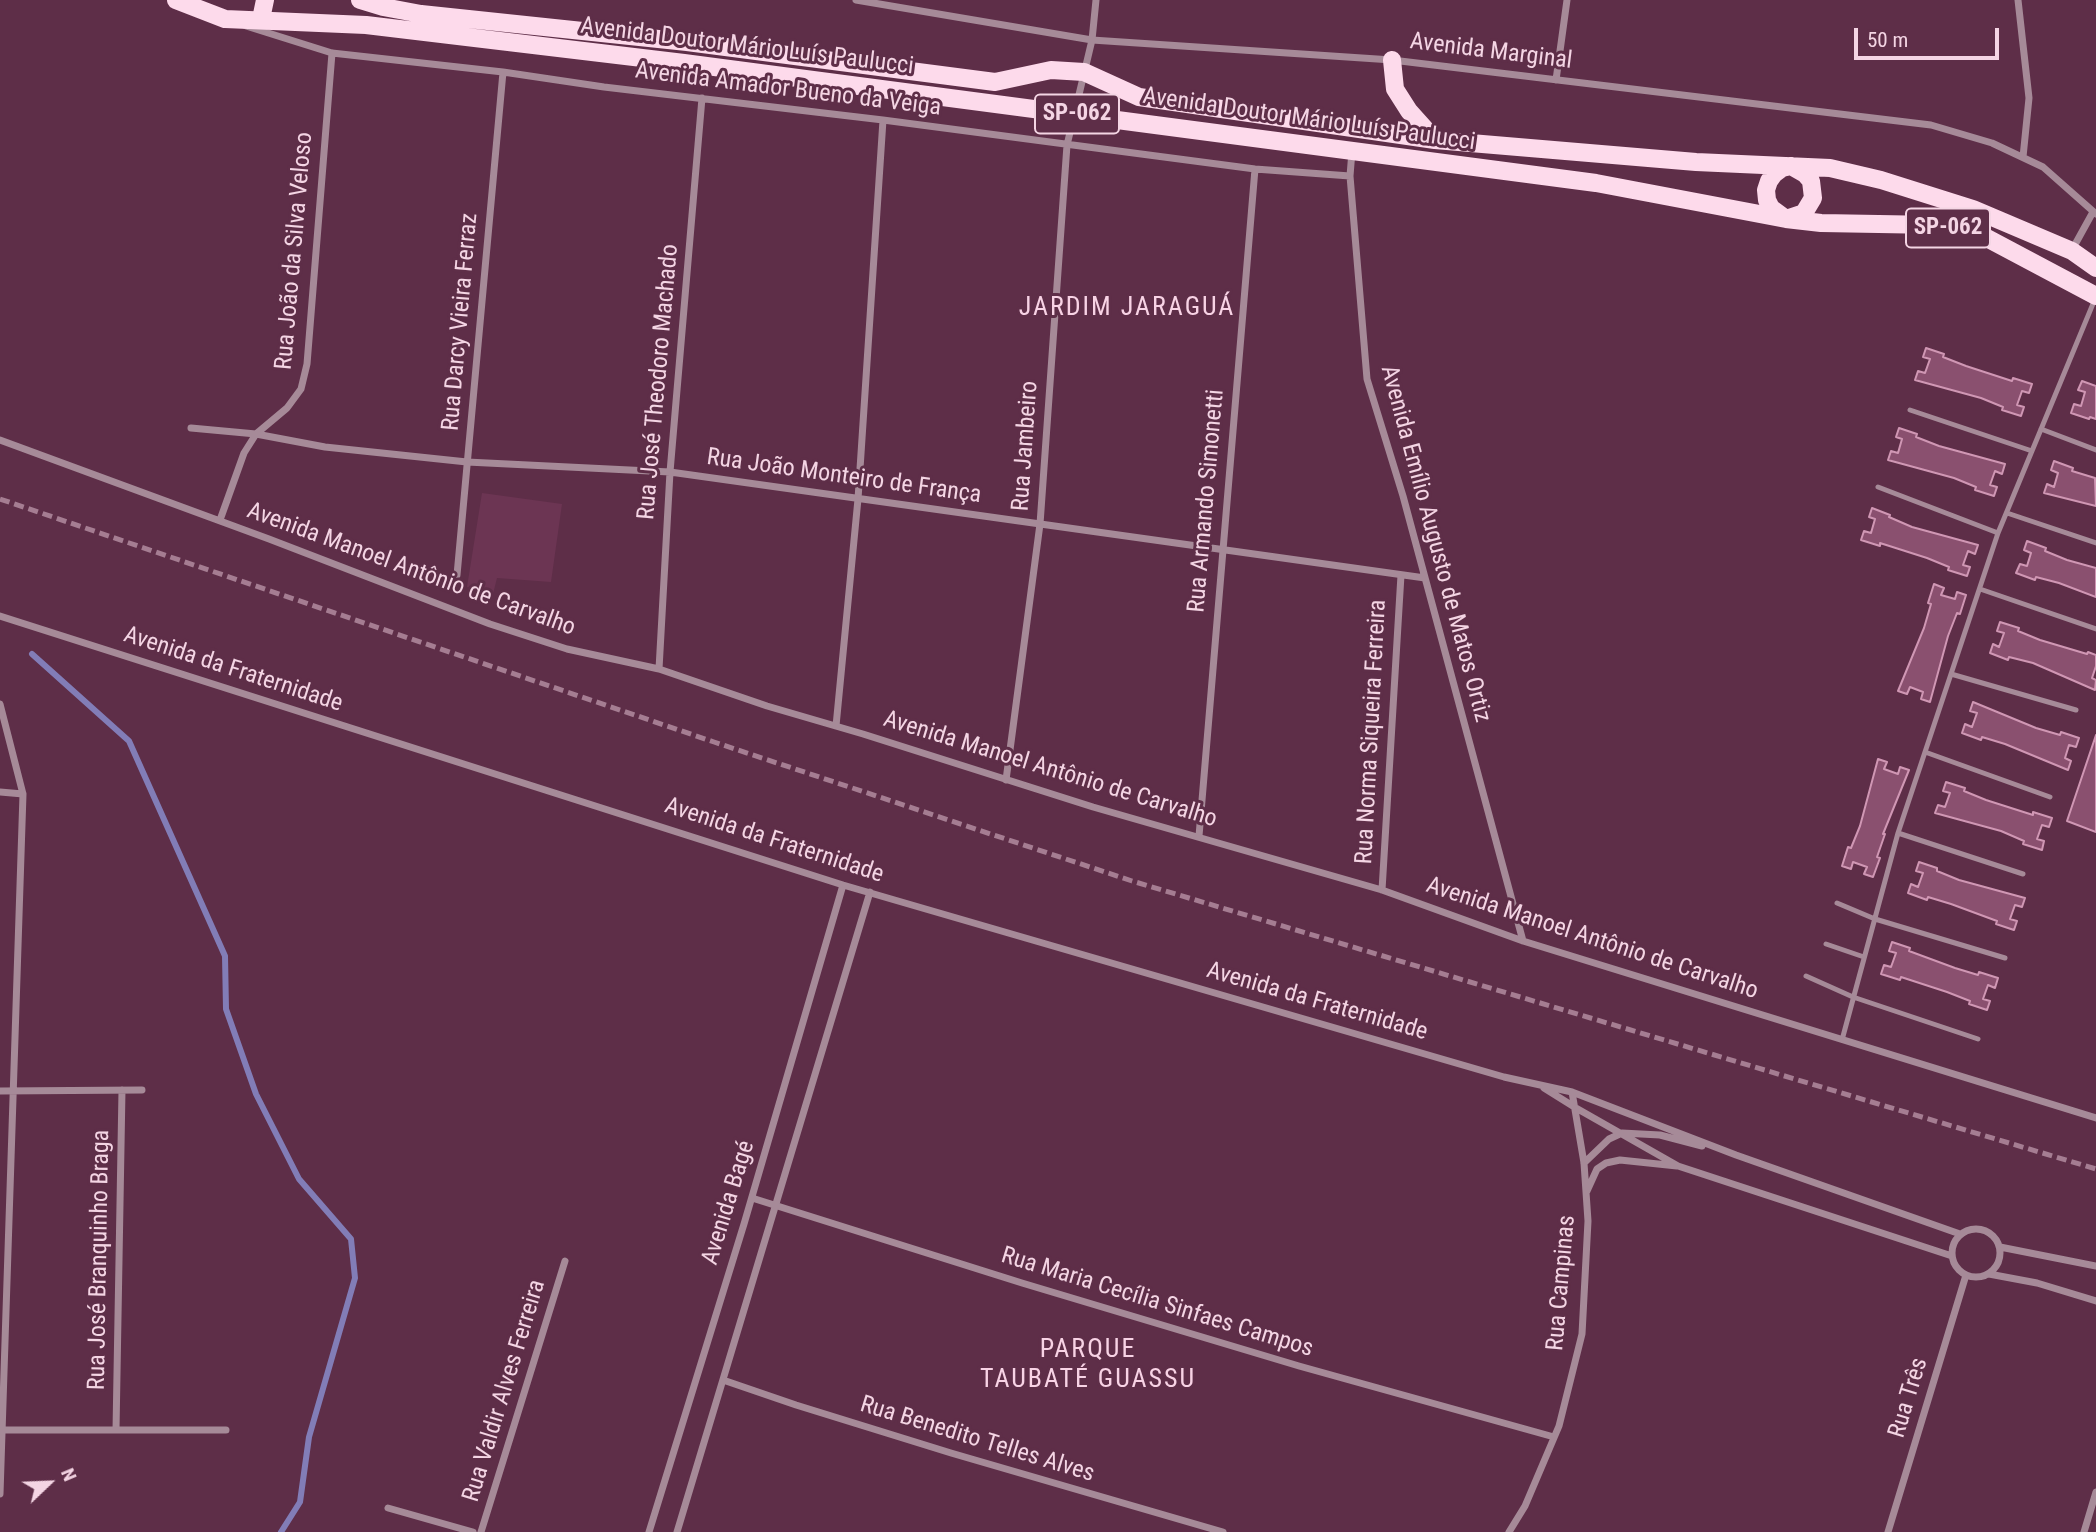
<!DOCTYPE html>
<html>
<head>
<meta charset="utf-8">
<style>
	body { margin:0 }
	#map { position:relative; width:2096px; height:1532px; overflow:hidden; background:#5e2e48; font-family:"Roboto Condensed",sans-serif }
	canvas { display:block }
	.north { position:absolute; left:14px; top:1448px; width:70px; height:70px; -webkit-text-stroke:5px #5e2e48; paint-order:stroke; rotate:67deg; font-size:19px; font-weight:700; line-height:28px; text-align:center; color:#f4d5e4 }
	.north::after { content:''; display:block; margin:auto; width:24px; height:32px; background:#f4d5e4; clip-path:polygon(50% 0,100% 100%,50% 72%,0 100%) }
	.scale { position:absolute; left:1854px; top:28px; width:145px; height:32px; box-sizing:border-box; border:4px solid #f4d5e4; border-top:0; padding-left:9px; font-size:21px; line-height:24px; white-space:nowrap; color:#f4d5e4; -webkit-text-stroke:5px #5e2e48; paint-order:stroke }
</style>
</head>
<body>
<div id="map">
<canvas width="2096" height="1532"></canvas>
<div class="north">N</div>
<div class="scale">50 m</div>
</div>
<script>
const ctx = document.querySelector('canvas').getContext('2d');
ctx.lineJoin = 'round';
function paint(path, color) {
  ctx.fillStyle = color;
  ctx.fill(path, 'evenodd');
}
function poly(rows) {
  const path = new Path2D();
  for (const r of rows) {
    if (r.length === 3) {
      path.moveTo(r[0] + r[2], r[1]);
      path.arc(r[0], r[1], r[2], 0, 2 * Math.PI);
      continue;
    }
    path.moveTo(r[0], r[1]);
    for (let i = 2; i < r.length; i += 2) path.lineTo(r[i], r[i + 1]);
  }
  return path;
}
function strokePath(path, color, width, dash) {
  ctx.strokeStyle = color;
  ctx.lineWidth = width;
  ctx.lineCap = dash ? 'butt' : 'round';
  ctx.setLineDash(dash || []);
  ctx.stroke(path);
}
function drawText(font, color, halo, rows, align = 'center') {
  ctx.font = font + ' "Roboto Condensed",sans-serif';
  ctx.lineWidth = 6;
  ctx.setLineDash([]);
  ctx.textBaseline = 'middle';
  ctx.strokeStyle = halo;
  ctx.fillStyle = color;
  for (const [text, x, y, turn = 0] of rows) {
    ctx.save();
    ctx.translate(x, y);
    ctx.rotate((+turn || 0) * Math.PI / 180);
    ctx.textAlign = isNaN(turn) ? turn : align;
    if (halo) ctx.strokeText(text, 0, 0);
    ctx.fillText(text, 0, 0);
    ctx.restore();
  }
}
const built = poly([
	[482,493,562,504,551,582,497,578,493,594,467,587]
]);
const stream = poly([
	[32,654,129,741,225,956,226,1009,256,1094,299,1179,351,1239,355,1278,309,1437,300,1502,281,1532]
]);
const building = poly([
	[1926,348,1944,354,1943,357,1966,366,2012,381,2013,378,2032,384,2029,393,2022,391,2017,405,2024,407,2021,416,2002,410,2003,407,1981,398,1915,380,1918,371,1925,373,1930,359,1923,357,1926,348],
	[2082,381,2096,386,2096,419,2090,417,2089,419,2071,413,2074,404,2081,406,2085,392,2078,390,2082,381],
	[1899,428,1917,434,1916,437,1939,446,2005,464,2002,474,1995,471,1990,485,1997,487,1994,496,1975,490,1976,487,1954,478,1888,460,1891,451,1898,453,1902,439,1896,437,1899,428],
	[2054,461,2073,468,2072,471,2095,478,2096,506,2044,493,2047,484,2054,487,2058,473,2051,470,2054,461],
	[1872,508,1890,515,1889,517,1912,527,1978,545,1975,554,1968,551,1963,565,1970,567,1967,576,1948,570,1949,567,1927,558,1880,543,1880,546,1861,540,1864,531,1871,533,1875,519,1869,517,1872,508],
	[2027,541,2046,548,2045,551,2067,560,2096,568,2096,597,2059,583,2036,577,2035,580,2016,573,2020,564,2027,566,2031,553,2024,550,2027,541],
	[1934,584,1944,588,1941,595,1955,599,1957,592,1966,595,1960,614,1957,613,1948,636,1930,702,1921,699,1923,692,1910,687,1907,694,1898,691,1924,628,1931,604,1928,603,1934,584],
	[2000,622,2019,628,2018,631,2040,640,2087,654,2088,652,2096,655,2096,666,2092,678,2096,680,2095,690,2033,663,2009,657,2008,660,1990,653,1993,644,1999,647,2004,633,1997,631,2000,622],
	[1973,702,2036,728,2060,735,2061,732,2079,738,2076,747,2069,745,2065,758,2071,761,2068,770,2005,744,1982,737,1981,740,1962,733,1965,724,1972,727,1977,713,1970,711,1973,702],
	[2096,735,2096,832,2067,821,2096,735],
	[1878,759,1887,762,1884,769,1898,774,1900,767,1909,770,1883,834,1885,834,1877,857,1880,858,1873,877,1864,874,1867,867,1853,862,1851,869,1842,866,1848,847,1851,848,1860,826,1878,759],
	[1946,782,1965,788,1964,791,1986,800,2033,815,2033,812,2052,818,2049,827,2042,825,2037,839,2044,841,2042,850,2023,844,2024,841,2001,831,1935,813,1938,805,1945,807,1950,793,1943,791,1946,782],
	[1919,862,1937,868,1937,871,1959,880,2025,898,2022,907,2015,905,2010,919,2017,921,2014,930,1996,924,1997,921,1951,904,1928,897,1927,900,1908,893,1911,884,1918,887,1923,873,1916,871,1919,862],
	[1892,942,1910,948,1909,951,1955,968,1978,975,1979,972,1998,978,1995,988,1988,985,1983,999,1990,1001,1987,1010,1969,1004,1970,1001,1947,992,1901,977,1900,980,1881,974,1884,965,1891,967,1896,953,1889,951,1892,942]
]);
const service = poly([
	[1910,410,2032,451],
	[2041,429,2096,450],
	[1878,487,1998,533],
	[2007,513,2096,543],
	[1980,589,2096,629],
	[1951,674,2076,710],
	[1925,752,2050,797],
	[1898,833,2023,874],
	[1837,903,1875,919,2005,958],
	[1826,944,1864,957],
	[1806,976,1853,997,1978,1039],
	[1842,1040,1898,833,1998,533,2095,299]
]);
const minor = poly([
	[856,0,1092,40,1392,60,1931,125,1992,143,2043,167,2096,214],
	[2018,0,2029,98,2023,157],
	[246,26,332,53,503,72,604,87,883,120,1255,169,1350,176],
	[1556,80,1567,0],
	[1352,151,1350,176,1367,379,1403,496,1523,941],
	[2072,250,2093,212],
	[191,428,256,434,325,447,467,462,670,472,1425,578],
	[0,440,269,539,490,624,567,649,659,669,767,706,863,734,1093,807,1382,890,1523,941,2096,1118],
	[220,520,244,453,256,434,287,408,301,389,307,364,332,53],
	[457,575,503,72],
	[0,616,843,885,1504,1077,1572,1092,1736,1155,1960,1234],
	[659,669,670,472,702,98],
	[0,704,23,794,0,1494],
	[836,726,858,499,883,120],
	[1006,780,1040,524,1067,145,1092,40,1096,0],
	[0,792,23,794],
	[1199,836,1255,169],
	[1382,890,1401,575],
	[1544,1088,1576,1108,1678,1166,1952,1256],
	[0,1091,142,1090],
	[1584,1163,1609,1139,1622,1133,1660,1135,1702,1146],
	[1587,1191,1597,1169,1606,1163,1620,1160,1677,1166],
	[752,1198,1022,1283,1299,1366,1554,1437],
	[1976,1253,24],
	[2000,1247,2096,1266],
	[1989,1274,2037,1283,2096,1301],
	[723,1380,796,1405,951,1453,1223,1532],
	[0,1430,226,1430],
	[116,1430,122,1090],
	[388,1508,473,1532],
	[481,1532,565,1261],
	[649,1532,744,1224,843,885],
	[677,1532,870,892],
	[1509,1532,1525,1506,1559,1426,1582,1334,1588,1221,1584,1163,1572,1092],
	[1888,1532,1966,1275],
	[2084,1532,2096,1492]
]);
const primary = poly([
	[176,0,225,19,366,25,684,63,1596,183,1786,219,1821,223,1936,225,1983,236,2096,296],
	[360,0,383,7,421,14,687,42,995,82,1051,70,1084,72,1139,97,1435,140,1696,162,1830,168,1881,180,1973,209,2072,251,2096,268],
	[261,19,265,0],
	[1392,60,1395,89,1409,111,1435,140],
	[1791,166,1805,174,1811,181,1813,198,1804,213,1786,219,1771,208,1767,200,1766,190,1769,181,1774,174,1782,168,1791,166]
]);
const rail = poly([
	[0,499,714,742,1132,881,2096,1169]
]);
const shields = [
	[1077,114,84],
	[1948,228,84]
];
const shieldNames = [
	["SP-062",1077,114],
	["SP-062",1948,228]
];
const streetNames = [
	["Avenida Doutor Mário Luís Paulucci",747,47,7],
	["Avenida Marginal",1491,52,7],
	["Avenida Amador Bueno da Veiga",788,90,7],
	["Avenida Doutor Mário Luís Paulucci",1309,120,8],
	["Rua João da Silva Veloso",295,251,-85],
	["Rua Darcy Vieira Ferraz",461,322,-85],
	["Rua José Theodoro Machado",659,382,-85],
	["Rua Jambeiro",1026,446,-86],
	["Rua João Monteiro de França",844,477,8],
	["Rua Armando Simonetti",1207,501,-85],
	["Avenida Emílio Augusto de Matos Ortiz",1435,544,75],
	["Avenida Manoel Antônio de Carvalho",411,570,20],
	["Avenida da Fraternidade",233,670,18],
	["Rua Norma Siqueira Ferreira",1372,732,-87],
	["Avenida Manoel Antônio de Carvalho",1050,770,17],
	["Avenida da Fraternidade",774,841,18],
	["Avenida Manoel Antônio de Carvalho",1592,939,18],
	["Avenida da Fraternidade",1317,1002,16],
	["Avenida Bagé",729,1203,-73],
	["Rua José Branquinho Braga",100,1260,-89],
	["Rua Campinas",1562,1283,-85],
	["Rua Maria Cecília Sinfaes Campos",1157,1303,17],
	["Rua Valdir Alves Ferreira",505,1391,-73],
	["Rua Três",1909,1398,-73],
	["Rua Benedito Telles Alves",977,1440,17]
];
const neighbourhoodNames = [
	["JARDIM JARAGUÁ",1127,308],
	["PARQUE",1088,1350],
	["TAUBATÉ GUASSU",1088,1380]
];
paint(built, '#6c3553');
strokePath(stream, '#827db7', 6);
paint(building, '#8a506f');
strokePath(building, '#d097b4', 2);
strokePath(service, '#a68a98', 5);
strokePath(minor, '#a68a98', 7);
strokePath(primary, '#fddaeb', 18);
strokePath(rail, '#a57d92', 5, [10, 5]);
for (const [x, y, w] of shields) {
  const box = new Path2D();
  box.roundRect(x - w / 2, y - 19.5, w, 39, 5);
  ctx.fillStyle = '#5e2e48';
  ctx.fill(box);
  strokePath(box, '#f4d5e4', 2);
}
drawText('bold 23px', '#f4d5e4', null, shieldNames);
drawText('24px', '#f4d5e4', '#5e2e48', streetNames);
ctx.letterSpacing = '2px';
drawText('26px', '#f8d3e5', '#5e2e48', neighbourhoodNames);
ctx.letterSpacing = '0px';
</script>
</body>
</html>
